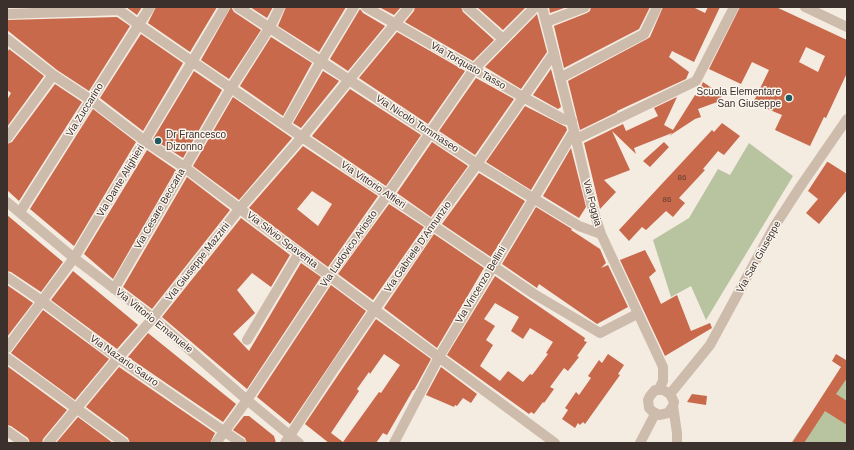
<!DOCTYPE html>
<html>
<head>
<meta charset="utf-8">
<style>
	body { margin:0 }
	#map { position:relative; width:854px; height:450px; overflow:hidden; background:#f4ebe1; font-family:Arial,sans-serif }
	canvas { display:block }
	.frame { position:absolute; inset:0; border:8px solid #3b302b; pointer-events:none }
</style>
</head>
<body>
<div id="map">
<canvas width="854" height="450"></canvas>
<div class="frame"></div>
</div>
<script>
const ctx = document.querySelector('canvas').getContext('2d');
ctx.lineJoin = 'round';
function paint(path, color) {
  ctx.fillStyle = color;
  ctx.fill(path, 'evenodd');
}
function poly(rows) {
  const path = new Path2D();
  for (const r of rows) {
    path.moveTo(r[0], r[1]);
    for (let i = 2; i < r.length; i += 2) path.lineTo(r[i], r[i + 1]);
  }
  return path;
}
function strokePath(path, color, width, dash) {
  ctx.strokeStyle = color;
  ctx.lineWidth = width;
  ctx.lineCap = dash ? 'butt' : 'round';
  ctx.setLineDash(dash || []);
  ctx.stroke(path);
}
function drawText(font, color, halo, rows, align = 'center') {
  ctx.font = font + ' Arial,sans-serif';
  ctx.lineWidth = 3;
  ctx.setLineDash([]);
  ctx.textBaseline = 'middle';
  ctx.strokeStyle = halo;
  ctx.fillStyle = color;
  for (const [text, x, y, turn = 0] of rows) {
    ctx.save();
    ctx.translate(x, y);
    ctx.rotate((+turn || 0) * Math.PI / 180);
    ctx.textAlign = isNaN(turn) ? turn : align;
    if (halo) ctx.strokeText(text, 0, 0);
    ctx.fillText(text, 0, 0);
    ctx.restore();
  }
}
const green = poly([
	[749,143,793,176,706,320,691,286,671,297,653,240,689,218,718,169,730,175],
	[847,361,847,443,791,443]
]);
const building = poly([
	[126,7,142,7,137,15],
	[156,7,217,7,190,52,148,23],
	[231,7,234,12,261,30,229,79,201,60],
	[250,7,273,7,267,18],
	[286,7,346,7,319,52,278,26],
	[379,7,401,7,394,15],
	[415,7,461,7,463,12,494,40,473,61,405,22,414,11],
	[477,7,526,7,503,30],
	[549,7,567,7,550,13],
	[591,7,650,7,639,29,564,68,554,26,587,13,590,11],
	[663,7,693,7,705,13,708,7,720,7,694,62,672,51,669,57,689,72,686,79,617,111,617,112,580,130,568,81,647,39,650,37],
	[740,7,776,7,847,40,847,73,826,118,824,117,810,146,775,130,782,115,753,103,769,70,752,62,741,84,709,69],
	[806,47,825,56,818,72,799,62],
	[360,9,363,13,385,26,348,71,330,59],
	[537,14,547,52,521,89,485,67],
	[117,17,130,26,89,91,57,70,7,30,7,20],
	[397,32,465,71,428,124,359,78],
	[141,34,183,63,143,131,100,98],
	[271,37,312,63,283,116,240,86],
	[9,49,44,76,7,127,7,100,11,93,7,90,7,53],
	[551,69,561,107,558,109,533,95],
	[194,71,222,90,183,158,153,139],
	[323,71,339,81,301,128,293,123],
	[476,78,514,99,475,155,439,131],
	[703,82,722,95,720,101,698,109,701,117,695,119,669,136,672,133,634,148,636,154,612,131,630,170,604,180,616,192,600,209,584,143,623,124,626,131,658,116,654,108,677,97,664,125,673,130,695,95,697,96],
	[55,84,82,102,19,201,7,190,7,144,12,142],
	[350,89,421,135,386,186,312,136],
	[233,97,292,138,239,200,193,166],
	[525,106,566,127,567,130,531,190,486,162],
	[93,109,136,142,74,246,30,209],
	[722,123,740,136,724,155,718,151,703,169,705,170,679,198,685,203,673,217,666,211,646,230,642,227,629,241,619,230,712,130,714,132],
	[432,142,468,166,431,217,397,193],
	[664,142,669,147,650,167,643,161],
	[303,146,378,196,328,267,249,208],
	[312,191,332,204,318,226,297,209],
	[571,148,586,207,579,218,543,196],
	[147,150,176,170,113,279,84,254],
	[827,162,828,162,847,174,847,190,819,224,806,213,818,199,808,191],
	[479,173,525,201,491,257,442,224],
	[187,177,230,210,152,309,123,287],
	[389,204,424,227,373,300,338,274],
	[536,207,572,229,571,230,600,249,606,263,601,268,608,265,628,307,597,324,539,284,537,288,502,264],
	[7,215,63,262,41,292,11,272,7,271],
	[241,218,290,255,271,287,252,273,237,290,255,313,233,334,249,351,301,263,321,277,247,389,162,317],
	[434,234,484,268,437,348,384,308],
	[645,250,656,271,649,277,661,304,677,295,691,331,710,323,712,328,665,356,620,260],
	[73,271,137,324,138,325,117,349,51,300],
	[495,276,585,338,584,341,587,342,577,356,579,357,568,371,564,368,550,387,554,389,544,403,543,402,534,414,531,412,529,414,447,355],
	[495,303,519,317,511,331,523,339,530,328,553,342,546,353,548,354,536,370,532,375,530,374,523,382,508,371,500,381,480,366,493,345,486,340,495,326,484,319],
	[7,285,33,303,7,337],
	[331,285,366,311,290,424,257,397],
	[43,310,109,359,75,400,11,353],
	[376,319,431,359,414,390,413,390,387,435,383,433,376,443,329,443,305,424],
	[384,354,400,365,381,393,379,392,343,442,331,433,359,391,357,389,369,372,370,374],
	[148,333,236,404,223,422,128,357],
	[608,354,624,365,618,374,620,375,585,424,583,422,580,425,578,423,575,428,562,419,568,410,565,408,576,392,579,395,591,378,588,376,599,360,602,363],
	[836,354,846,360,847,359,847,378,836,394,847,401,847,425,825,411,804,443,792,443,841,367,832,361],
	[7,366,67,410,43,439,42,443,30,443,28,438,11,426,7,425],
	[119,367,215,433,210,443,130,443,128,438,86,407],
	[441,367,477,394,471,403,463,398,457,406,455,405,454,407,426,395],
	[692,394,707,396,706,405,687,402],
	[244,416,249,416,274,436,276,443,247,443,245,438,233,430],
	[78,417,113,443,56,443]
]);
const street = poly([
	[115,7,139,25,302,137,534,294,600,333,637,314],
	[238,7,477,164,579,226,601,234],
	[366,7,523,97,563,119,572,121],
	[467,7,503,39],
	[542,7,576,139,591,203,601,234,663,367,663,381,659,389],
	[805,7,847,27],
	[7,14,120,10],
	[546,22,585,7],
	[7,39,53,75,91,100,145,141,184,167,375,310,555,443],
	[560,78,644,34,657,7],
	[285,125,321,61,354,7],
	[7,138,53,75],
	[576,139,696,81,734,7],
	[7,202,74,258,153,318,247,400,299,443],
	[20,212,150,7],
	[7,277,42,301,118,358,241,443],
	[114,289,231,88,270,27,280,7],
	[247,340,299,253],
	[7,348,74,258,225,7],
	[7,358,124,443],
	[670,394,710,345,774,227,800,187,847,119],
	[673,406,668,413,659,415,652,411,649,408,648,400,650,396,655,390,663,390,670,394,674,402,673,406,677,433,677,443],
	[7,431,24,443],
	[48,443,118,358,153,318,240,208,302,137,409,7],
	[216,443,247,400,330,275,388,194,474,69,535,7],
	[285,443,333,370,433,225,477,164,554,53],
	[394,443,439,357,574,131],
	[640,443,655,414]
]);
const markers = [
	[789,98,4,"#1f5a5e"],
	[158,141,4,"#1f5a5e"]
];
const numberNames = [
	["86",682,178],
	["86",667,200]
];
const streetNames = [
	["Via Torquato Tasso",468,66,30],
	["Via Zuccarino",85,110,-58],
	["Via Nicolò Tommaseo",417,124,33],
	["Via Dante Alighieri",121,181,-59],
	["Via Vittorio Alfieri",373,185,34],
	["Via Foggia",592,203,75],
	["Via Cesare Beccaria",160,209,-60],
	["Via Silvio Spaventa",282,240,37],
	["Via Gabriele D'Annunzio",418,247,-55],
	["Via Ludovico Ariosto",349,249,-55],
	["Via San Giuseppe",759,257,-61],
	["Via Giuseppe Mazzini",198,262,-52],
	["Via Vincenzo Bellini",481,285,-59],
	["Via Vittorio Emanuele",154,321,39],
	["Via Nazario Sauro",124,361,35]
];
const poiNames = [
	["Scuola Elementare",781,92],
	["San Giuseppe",781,104],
	["Dr Francesco",166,135,"left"],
	["Dizonno",166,147,"left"]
];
paint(green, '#b8c4a0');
paint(building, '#c8694b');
strokePath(street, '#cdbbac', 10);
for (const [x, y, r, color] of markers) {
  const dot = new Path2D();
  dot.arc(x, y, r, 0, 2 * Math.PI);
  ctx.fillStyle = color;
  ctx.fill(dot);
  strokePath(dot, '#fbf5ee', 1.5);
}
drawText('8px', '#5e3e33', null, numberNames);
drawText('10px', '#3b302b', '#fbf5ee', streetNames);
drawText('10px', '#3b302b', '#fbf5ee', poiNames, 'right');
</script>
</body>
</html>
